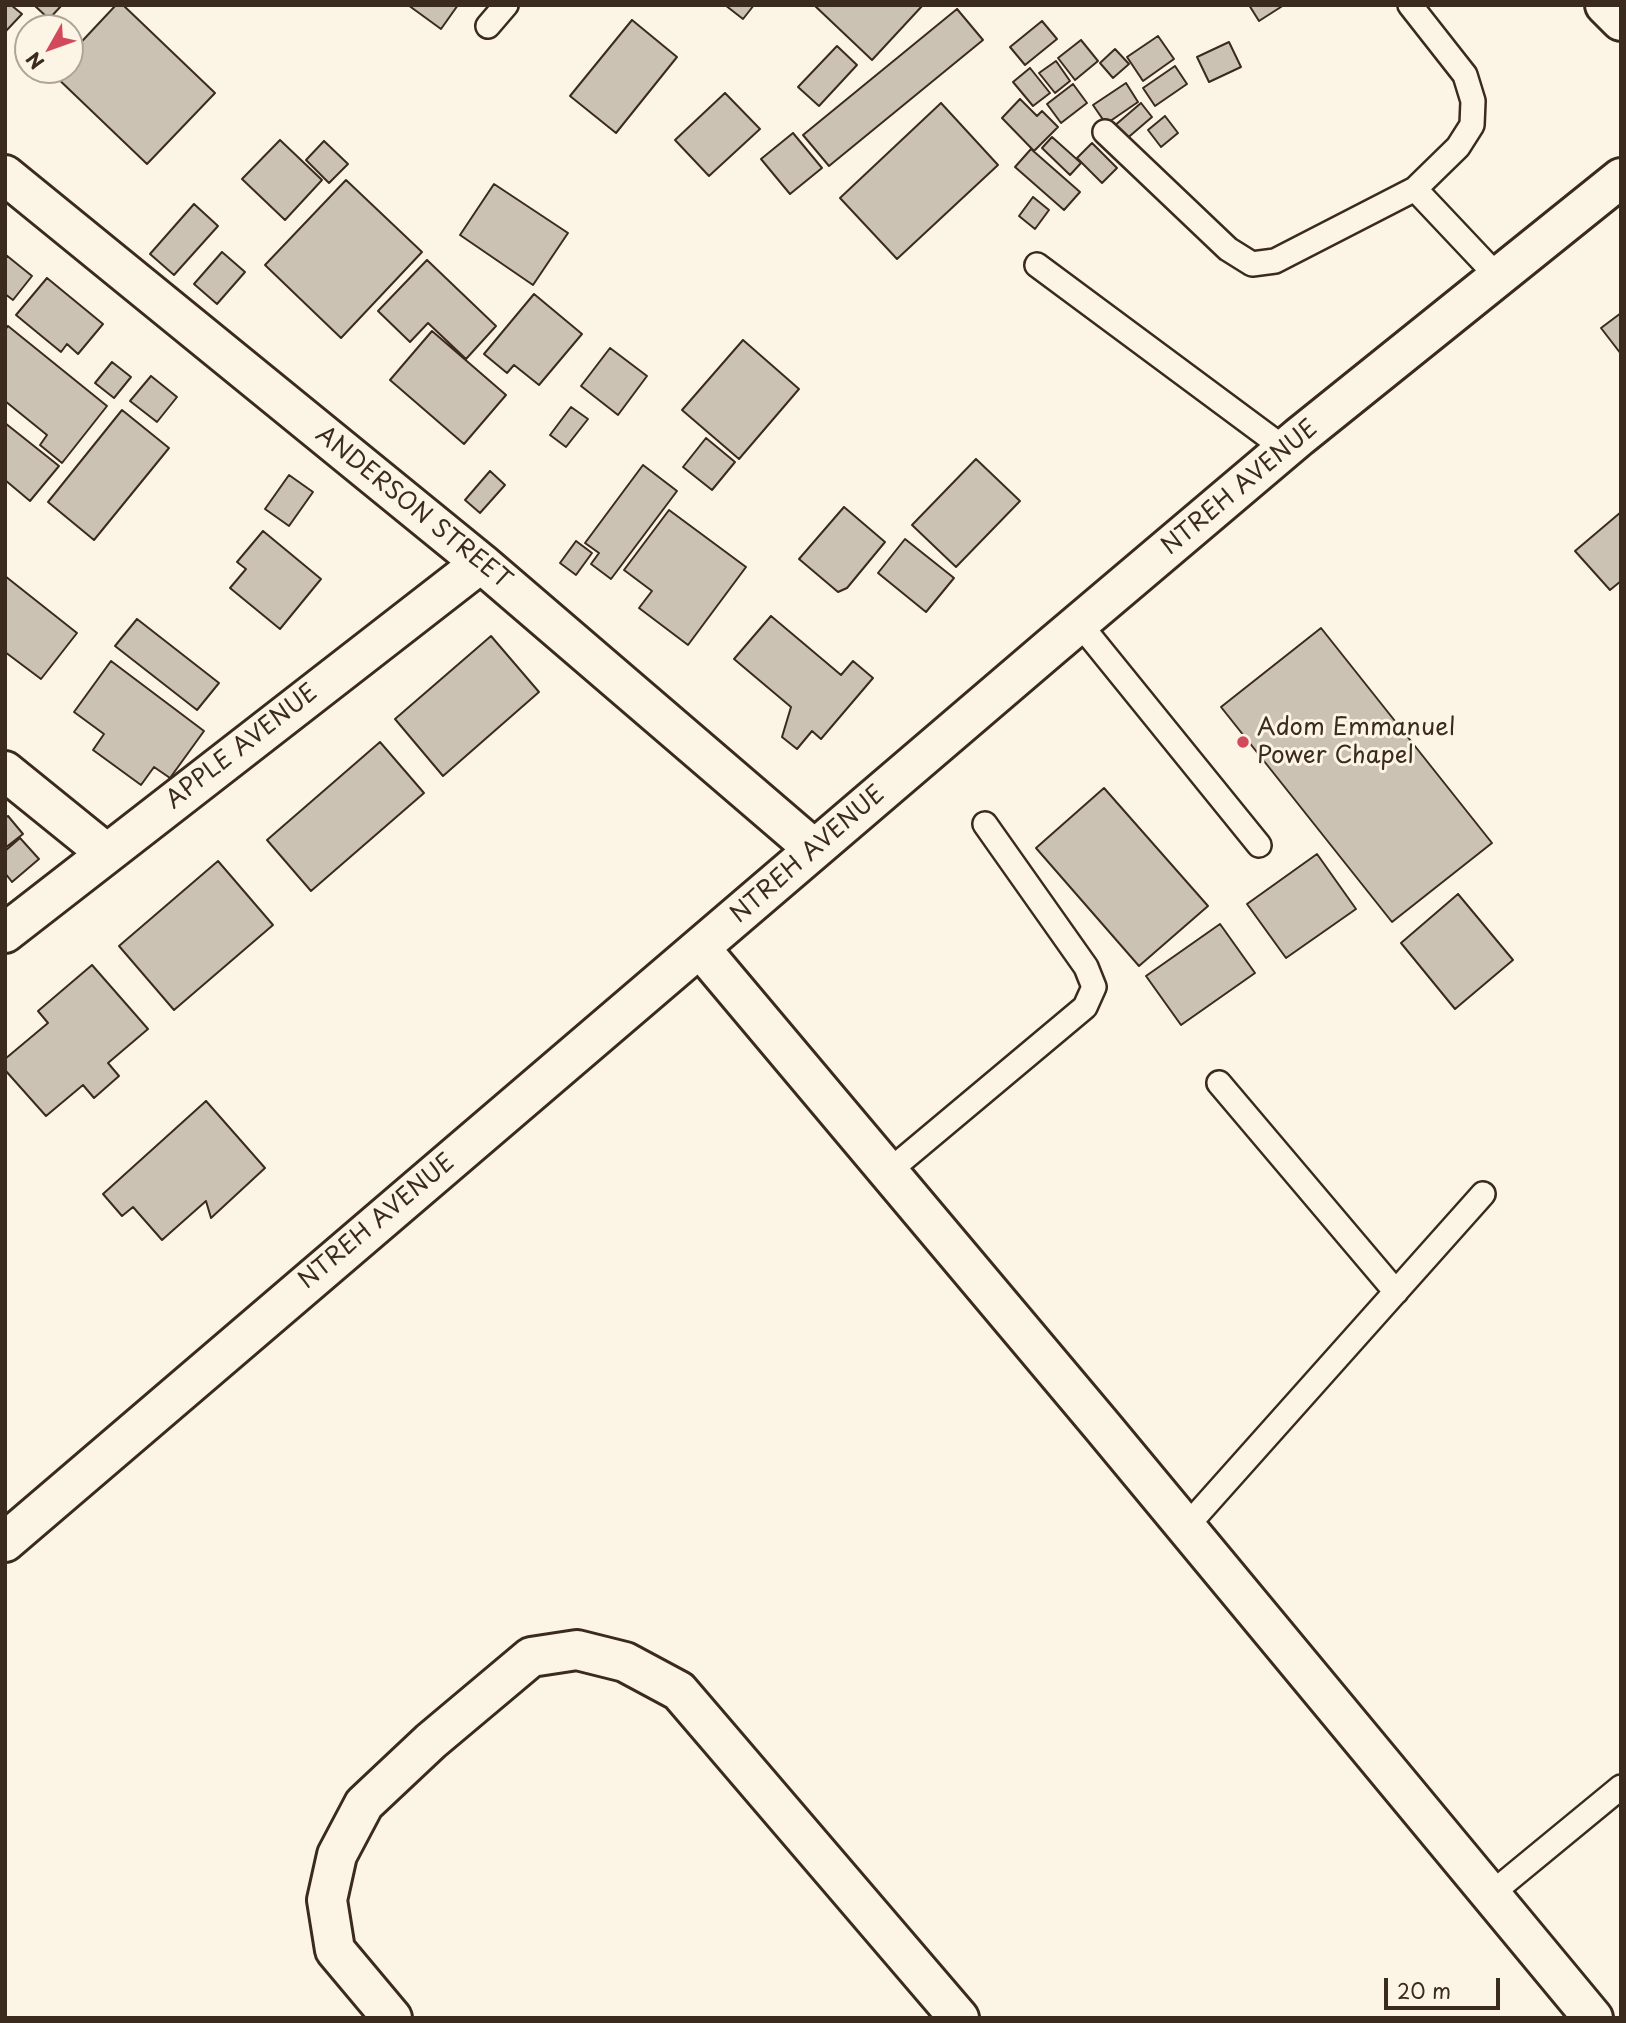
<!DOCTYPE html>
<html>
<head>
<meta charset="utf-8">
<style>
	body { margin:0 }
	#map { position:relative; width:1626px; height:2023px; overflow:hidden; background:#fcf5e5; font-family:"Playpen Sans",sans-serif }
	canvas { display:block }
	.frame { position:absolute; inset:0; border:7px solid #3b2a1e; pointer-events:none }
	.north { position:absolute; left:14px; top:14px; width:70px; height:70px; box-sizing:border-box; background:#fcf5e5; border:2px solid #afa495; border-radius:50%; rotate:230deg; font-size:19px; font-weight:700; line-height:28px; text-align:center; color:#3b2a1e }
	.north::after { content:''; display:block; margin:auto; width:24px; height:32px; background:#d1495b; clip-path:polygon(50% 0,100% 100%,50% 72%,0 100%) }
	.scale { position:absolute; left:1384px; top:1978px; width:116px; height:32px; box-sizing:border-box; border:4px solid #3b2a1e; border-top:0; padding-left:9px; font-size:21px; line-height:24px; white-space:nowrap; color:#3b2a1e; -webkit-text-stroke:5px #fcf5e5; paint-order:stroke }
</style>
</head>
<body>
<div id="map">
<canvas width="1626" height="2023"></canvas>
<div class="frame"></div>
<div class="north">N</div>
<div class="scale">20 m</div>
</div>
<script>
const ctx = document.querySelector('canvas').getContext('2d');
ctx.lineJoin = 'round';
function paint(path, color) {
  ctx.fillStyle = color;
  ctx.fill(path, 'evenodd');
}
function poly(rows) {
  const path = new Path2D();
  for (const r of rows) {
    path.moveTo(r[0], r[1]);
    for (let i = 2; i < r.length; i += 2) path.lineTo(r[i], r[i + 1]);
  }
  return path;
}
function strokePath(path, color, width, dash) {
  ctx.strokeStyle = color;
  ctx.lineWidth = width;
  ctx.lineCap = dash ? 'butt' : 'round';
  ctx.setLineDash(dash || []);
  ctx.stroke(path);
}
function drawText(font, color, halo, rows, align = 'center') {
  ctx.font = font + ' "Playpen Sans",sans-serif';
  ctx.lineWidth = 6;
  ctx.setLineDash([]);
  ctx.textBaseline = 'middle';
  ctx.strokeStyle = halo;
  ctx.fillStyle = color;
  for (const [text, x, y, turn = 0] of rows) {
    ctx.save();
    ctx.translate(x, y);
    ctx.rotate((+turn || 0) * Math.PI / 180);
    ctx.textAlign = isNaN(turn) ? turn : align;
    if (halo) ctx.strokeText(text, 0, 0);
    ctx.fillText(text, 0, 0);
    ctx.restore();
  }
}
const building = poly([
	[5,5,11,5,22,14,5,32,5,5],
	[34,5,62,5,49,19,34,5],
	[116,5,123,5,215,93,147,164,52,73,70,70,70,54,116,5],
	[408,5,458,5,441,29,408,5],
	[725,5,754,5,743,19,725,5],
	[814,5,923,5,872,60,814,5],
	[1249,5,1284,5,1259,21,1249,5],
	[957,9,983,40,829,166,803,135,957,9],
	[632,20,677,57,616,133,570,96,632,20],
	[1042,21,1057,39,1025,65,1010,47,1042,21],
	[1158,36,1174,59,1143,81,1127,57,1158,36],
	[1081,40,1098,61,1075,80,1058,58,1081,40],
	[1229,42,1241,67,1209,82,1197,57,1229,42],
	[837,46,857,65,819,106,798,87,837,46],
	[1115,49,1129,64,1113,78,1100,63,1115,49],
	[1056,61,1070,81,1055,93,1039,73,1056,61],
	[1175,66,1187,84,1155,106,1143,88,1175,66],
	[1030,68,1050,93,1033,106,1013,82,1030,68],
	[1126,83,1138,102,1106,124,1093,105,1126,83],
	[1073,84,1087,103,1061,123,1047,104,1073,84],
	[725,93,760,129,709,176,675,140,725,93],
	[1020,99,1037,116,1042,111,1058,127,1034,151,1002,118,1020,99],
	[941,103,998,165,897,259,840,198,941,103],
	[1141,103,1152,117,1124,141,1113,127,1141,103],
	[1165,116,1178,133,1161,147,1148,130,1165,116],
	[793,133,822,168,790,194,761,159,793,133],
	[1052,137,1081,163,1070,175,1042,148,1052,137],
	[280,140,322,180,285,220,242,179,280,140],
	[324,141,348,164,329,183,306,160,324,141],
	[1092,143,1117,168,1102,183,1077,158,1092,143],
	[1031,149,1080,192,1064,210,1015,167,1031,149],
	[346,180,422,252,341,338,265,265,346,180],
	[494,184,568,233,533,285,460,235,494,184],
	[1033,197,1049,210,1035,229,1019,216,1033,197],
	[194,204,218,226,174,275,150,254,194,204],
	[222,252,245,272,217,304,194,284,222,252],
	[6,255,32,276,13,300,5,294,6,255],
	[427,260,496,326,466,359,428,323,410,342,378,311,427,260],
	[47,278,103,324,78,354,67,344,61,352,16,315,47,278],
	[534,294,582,334,539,385,514,365,507,373,484,354,534,294],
	[1621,313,1621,354,1601,328,1621,313],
	[8,326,107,406,62,463,40,445,47,435,5,401,5,330,8,326],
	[432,331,506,395,464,444,390,380,432,331],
	[743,340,799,389,739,459,682,410,743,340],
	[610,348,647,376,618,415,581,386,610,348],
	[112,362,131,377,114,398,95,383,112,362],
	[151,376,177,397,157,422,130,401,151,376],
	[571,407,588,419,566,447,550,435,571,407],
	[122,410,169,448,94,540,48,502,122,410],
	[5,423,59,466,30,501,5,480,5,423],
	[706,438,735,462,712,490,683,467,706,438],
	[976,459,1020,501,956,567,912,525,976,459],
	[643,465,677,491,611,579,591,564,599,553,585,543,643,465],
	[490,471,505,485,480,513,465,500,490,471],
	[289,475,313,492,289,526,265,509,289,475],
	[844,507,885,542,847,588,838,592,799,559,844,507],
	[669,510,746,567,688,645,639,608,652,591,624,570,669,510],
	[1621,512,1621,581,1610,590,1575,551,1621,512],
	[263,531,321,579,280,629,230,588,246,569,237,562,263,531],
	[905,539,954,578,926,612,878,573,905,539],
	[576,541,592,553,576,575,560,563,576,541],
	[5,576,77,633,41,679,5,652,5,576],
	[771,616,841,675,853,661,873,678,821,739,812,731,797,749,782,737,791,707,734,659,771,616],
	[137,619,219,683,197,710,115,646,137,619],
	[1321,628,1492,843,1392,922,1221,707,1321,628],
	[491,636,539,692,443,776,395,719,491,636],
	[111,661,204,731,170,778,154,767,141,785,93,750,104,734,74,712,111,661],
	[380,742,424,793,311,891,267,840,380,742],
	[1104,788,1208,906,1139,966,1036,848,1104,788],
	[8,816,23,834,5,848,5,818,8,816],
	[20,838,39,859,12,882,5,873,5,851,20,838],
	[1317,854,1356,909,1286,958,1247,904,1317,854],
	[218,861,273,925,174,1010,119,946,218,861],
	[1458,894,1513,960,1455,1009,1401,943,1458,894],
	[1220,924,1255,973,1181,1025,1146,976,1220,924],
	[92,965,148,1029,108,1063,119,1076,94,1098,83,1085,46,1116,5,1070,5,1059,48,1023,38,1011,92,965],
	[206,1101,265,1168,211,1218,206,1201,162,1240,133,1207,122,1216,103,1194,206,1101]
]);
const lane = poly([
	[1410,5,1465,75,1473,101,1472,125,1458,147,1415,189],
	[488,26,506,5],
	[1105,132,1228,249,1252,264,1275,261,1415,189,1498,277],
	[1037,265,1285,449],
	[1079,623,1259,845],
	[1219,1083,1396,1292],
	[888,1172,1085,1007,1094,987,1086,967,985,824],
	[1186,1527,1483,1194],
	[1491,1894,1621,1787]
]);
const street = poly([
	[1605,5,1621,21],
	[5,175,481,563,814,849],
	[5,771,105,852],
	[5,933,481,563],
	[700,948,1102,1426,1593,2018],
	[392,2018,335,1950,327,1900,337,1855,364,1804,431,1741,531,1657,577,1650,625,1662,679,1691,959,2018]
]);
const secondary = poly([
	[5,1542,1051,647,1299,437,1621,178]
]);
const markers = [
	[1243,742,7,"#d1495b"]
];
const streetNames = [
	["NTREH AVENUE",1240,488,-40],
	["ANDERSON STREET",413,508,39],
	["APPLE AVENUE",242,747,-38],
	["NTREH AVENUE",808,855,-41],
	["NTREH AVENUE",377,1222,-40]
];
const poiNames = [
	["Adom Emmanuel",1257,728],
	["Power Chapel",1257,756]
];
paint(building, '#ccc2b3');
strokePath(building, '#3b2a1e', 2);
strokePath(lane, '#3b2a1e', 28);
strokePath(street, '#3b2a1e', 44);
strokePath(secondary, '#3b2a1e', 44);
strokePath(lane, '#fcf5e5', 23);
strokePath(street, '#fcf5e5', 38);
strokePath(secondary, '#fcf5e5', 38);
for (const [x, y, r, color] of markers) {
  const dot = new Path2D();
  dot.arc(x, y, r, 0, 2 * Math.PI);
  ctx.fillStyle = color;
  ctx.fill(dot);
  strokePath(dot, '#fcf5e5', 2.5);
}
drawText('24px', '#3b2a1e', '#fcf5e5', streetNames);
drawText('24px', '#3b2a1e', '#fcf5e5', poiNames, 'left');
</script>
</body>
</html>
